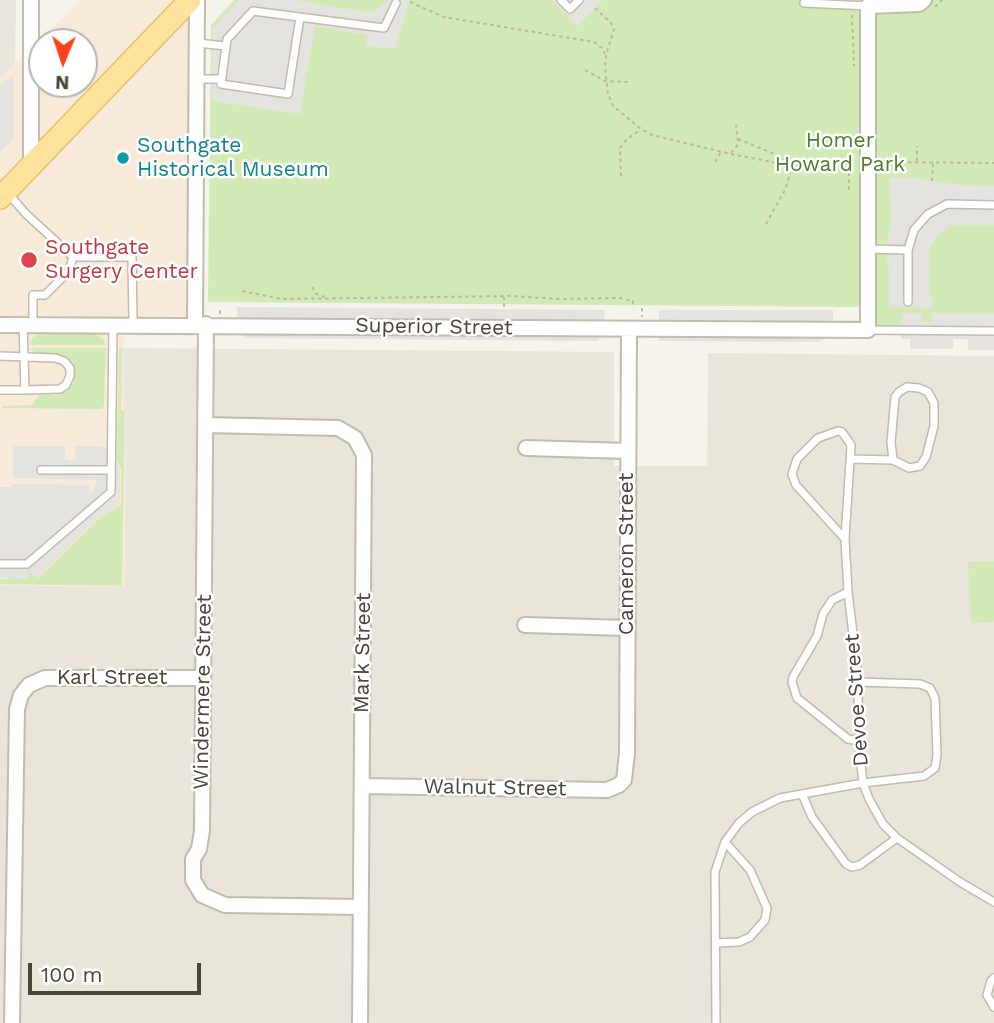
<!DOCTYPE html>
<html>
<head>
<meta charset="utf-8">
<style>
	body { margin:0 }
	#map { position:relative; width:994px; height:1023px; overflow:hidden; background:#f6f3ec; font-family:"Work Sans",sans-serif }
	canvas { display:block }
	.north { position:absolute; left:28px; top:28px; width:70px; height:70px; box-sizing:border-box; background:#fff; border:2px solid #b7b4b0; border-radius:50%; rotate:182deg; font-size:19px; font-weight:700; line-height:28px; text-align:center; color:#4b4439 }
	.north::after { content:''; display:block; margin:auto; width:24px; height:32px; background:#fc3f1d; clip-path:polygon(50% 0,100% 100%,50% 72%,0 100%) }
	.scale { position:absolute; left:28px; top:963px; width:173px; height:32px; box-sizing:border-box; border:4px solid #4b4439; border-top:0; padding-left:9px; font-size:21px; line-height:24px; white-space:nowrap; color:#4b4439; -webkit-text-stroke:5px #fff; paint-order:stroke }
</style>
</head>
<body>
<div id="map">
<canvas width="994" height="1023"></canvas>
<div class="north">N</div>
<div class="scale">100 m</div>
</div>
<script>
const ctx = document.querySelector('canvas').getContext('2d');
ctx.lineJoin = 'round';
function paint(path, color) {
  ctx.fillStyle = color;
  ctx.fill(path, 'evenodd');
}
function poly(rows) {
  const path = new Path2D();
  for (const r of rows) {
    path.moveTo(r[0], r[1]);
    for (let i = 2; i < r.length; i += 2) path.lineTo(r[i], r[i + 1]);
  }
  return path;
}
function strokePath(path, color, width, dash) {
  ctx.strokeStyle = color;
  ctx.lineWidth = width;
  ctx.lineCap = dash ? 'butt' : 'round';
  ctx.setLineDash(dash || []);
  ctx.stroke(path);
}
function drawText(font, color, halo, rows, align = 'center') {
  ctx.font = font + ' "Work Sans",sans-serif';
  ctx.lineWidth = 5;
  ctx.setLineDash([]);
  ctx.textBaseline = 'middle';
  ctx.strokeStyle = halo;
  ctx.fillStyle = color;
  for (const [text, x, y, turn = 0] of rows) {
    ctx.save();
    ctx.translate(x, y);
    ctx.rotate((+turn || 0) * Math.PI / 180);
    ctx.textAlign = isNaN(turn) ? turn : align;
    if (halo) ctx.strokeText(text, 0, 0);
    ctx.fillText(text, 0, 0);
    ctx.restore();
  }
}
const residential = poly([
	[0,0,16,0,15,64,0,81],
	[123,348,614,352,614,466,707,466,708,353,994,356,994,1023,0,1023,0,585,125,587]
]);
const commercial = poly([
	[81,0,197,0,195,324,127,325,123,348,123,409,126,410,125,587,0,585,0,78],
	[42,42,84,42,84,84,42,84]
]);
const green = poly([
	[234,0,994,0,994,330,859,328,859,307,208,302,211,25],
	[39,334,95,334,103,339,106,345,30,345,32,338],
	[30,348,106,348,104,406,101,409,2,408,2,406,32,405,39,395,58,395,69,390,74,383,74,367,66,357,56,354,36,354],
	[119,348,122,348,121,410,125,411,122,586,0,584,0,579,28,578,28,569,38,578,102,516,121,505,121,470,117,460],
	[994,561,994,622,971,623,968,562]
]);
const parking = poly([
	[239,0,294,0,372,13,388,0,410,0,395,49,366,46,367,35,315,26,300,114,212,101,212,29],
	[551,0,603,0,578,26],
	[14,74,14,138,0,152,0,85],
	[890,178,913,178,962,185,994,186,994,225,951,225,937,235,930,247,929,288,934,308,889,307,889,267,887,263,888,234,891,226],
	[237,307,605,310,604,336,597,341,246,338,242,334,237,334],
	[659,310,833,310,833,338,825,338,819,342,659,341],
	[901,313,922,313,922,322,931,322,932,313,994,313,994,350,968,350,968,339,953,339,953,349,910,349,910,339,901,339],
	[13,446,65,446,65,460,75,460,75,446,117,447,114,460,120,470,120,504,101,516,37,578,28,569,28,579,0,578,0,487,12,487,12,484,89,485,89,491,91,493,96,486,96,480,13,478]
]);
const path = poly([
	[410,2,444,17,594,42,602,48,605,54],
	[935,7,942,0],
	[595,8,611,23,614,29,606,55,605,67,608,94,613,106,641,129,652,135,731,154,788,165,854,172],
	[852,15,854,66],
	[585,70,605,81,629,82],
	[738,139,782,157,788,165,790,174,785,190,766,224],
	[731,153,737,146,738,139,736,125],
	[917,161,917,146],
	[715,162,721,152],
	[880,162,994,163],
	[621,176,620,148,627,139,640,130],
	[932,181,933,162],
	[849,190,849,171],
	[312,287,316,294,325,297],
	[242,291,281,299,513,296,560,299,620,298,633,301,633,308],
	[504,307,504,297],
	[642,308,642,317],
	[220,314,220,307]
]);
const lane = poly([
	[561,0,570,9,579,0],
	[804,3,868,6],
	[300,17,288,94,221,84,227,39,253,11,384,28,396,3],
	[197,43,226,46],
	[197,79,221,79],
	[7,192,26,214,73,257,132,257,133,324],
	[868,249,908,250],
	[908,302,908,250,914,230,928,214,947,204,994,205],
	[33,325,33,295,45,295,69,271,73,257],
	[868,330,994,331],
	[0,356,55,358,64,361,70,368,70,376,66,385,60,389,25,390],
	[907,387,919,388,928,392,934,403,934,426,926,457,920,466,909,468,893,460,891,442,895,397,899,392,907,387],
	[0,390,25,390,23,325],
	[851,459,893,460],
	[41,470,111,470],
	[845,539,796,485,792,474,797,459,818,438,838,431,842,432,851,445,845,539,848,592,857,668,860,756,863,783,869,799,883,824,897,838,960,882,994,902],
	[0,564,27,564,111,492,113,325],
	[848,592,832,600,823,614,817,636,793,677,792,682,797,698,848,739,859,741],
	[802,794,812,817,846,864,852,867,860,865,897,838],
	[716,943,739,942,750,937,765,920,767,908,750,870,725,842],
	[994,978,991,981,987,995,994,1007],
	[716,1023,715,872,725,842,739,823,752,812,780,798,863,783,924,776,935,768,937,755,935,698,930,688,920,684,858,682]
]);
const street = poly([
	[31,166,31,0],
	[195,324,197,0],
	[206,324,202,831,199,849,193,859,193,880,202,895,225,905,361,907],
	[0,325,868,330,868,6,919,4,924,0],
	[205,425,338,428,355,438,364,455,360,1023],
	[526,448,628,451],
	[525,625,627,628],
	[362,786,607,790,619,785,624,780,627,753,629,329],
	[12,1023,17,709,21,695,29,685,45,678,203,678]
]);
const primary = poly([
	[0,198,190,0]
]);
const markers = [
	[123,158,7,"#0f9aa8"],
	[29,260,9,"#e0444e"]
];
const parkNames = [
	["Homer",840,141],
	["Howard Park",840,165]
];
const cultureNames = [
	["Southgate",137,146],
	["Historical Museum",137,170]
];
const healthNames = [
	["Southgate",45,248],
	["Surgery Center",45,272]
];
const streetNames = [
	["Superior Street",434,327,1],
	["Cameron Street",627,554,-90],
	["Mark Street",363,653,-89],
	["Karl Street",112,678],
	["Windermere Street",203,692,-89],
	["Devoe Street",857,700,-94],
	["Walnut Street",495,788,1]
];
paint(residential, '#eae5da');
paint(commercial, '#f7ead8');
paint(green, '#d2eab5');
paint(parking, '#e5e3e0');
strokePath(lane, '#c2bbae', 10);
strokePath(street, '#c2bbae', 18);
strokePath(primary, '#e6c16a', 24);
strokePath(path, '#c4b79f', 2, [3.5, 3.5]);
strokePath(lane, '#fff', 7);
strokePath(street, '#fff', 14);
strokePath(primary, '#ffe39c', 21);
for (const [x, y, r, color] of markers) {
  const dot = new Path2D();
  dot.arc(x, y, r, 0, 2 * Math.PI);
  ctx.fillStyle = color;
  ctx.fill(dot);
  strokePath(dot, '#fff', 2.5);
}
drawText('21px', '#4a7f2a', '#fff', parkNames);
drawText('21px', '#0d838f', '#fff', cultureNames, 'left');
drawText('21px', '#be3a42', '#fff', healthNames, 'left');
drawText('21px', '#4b4439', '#fff', streetNames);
</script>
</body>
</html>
